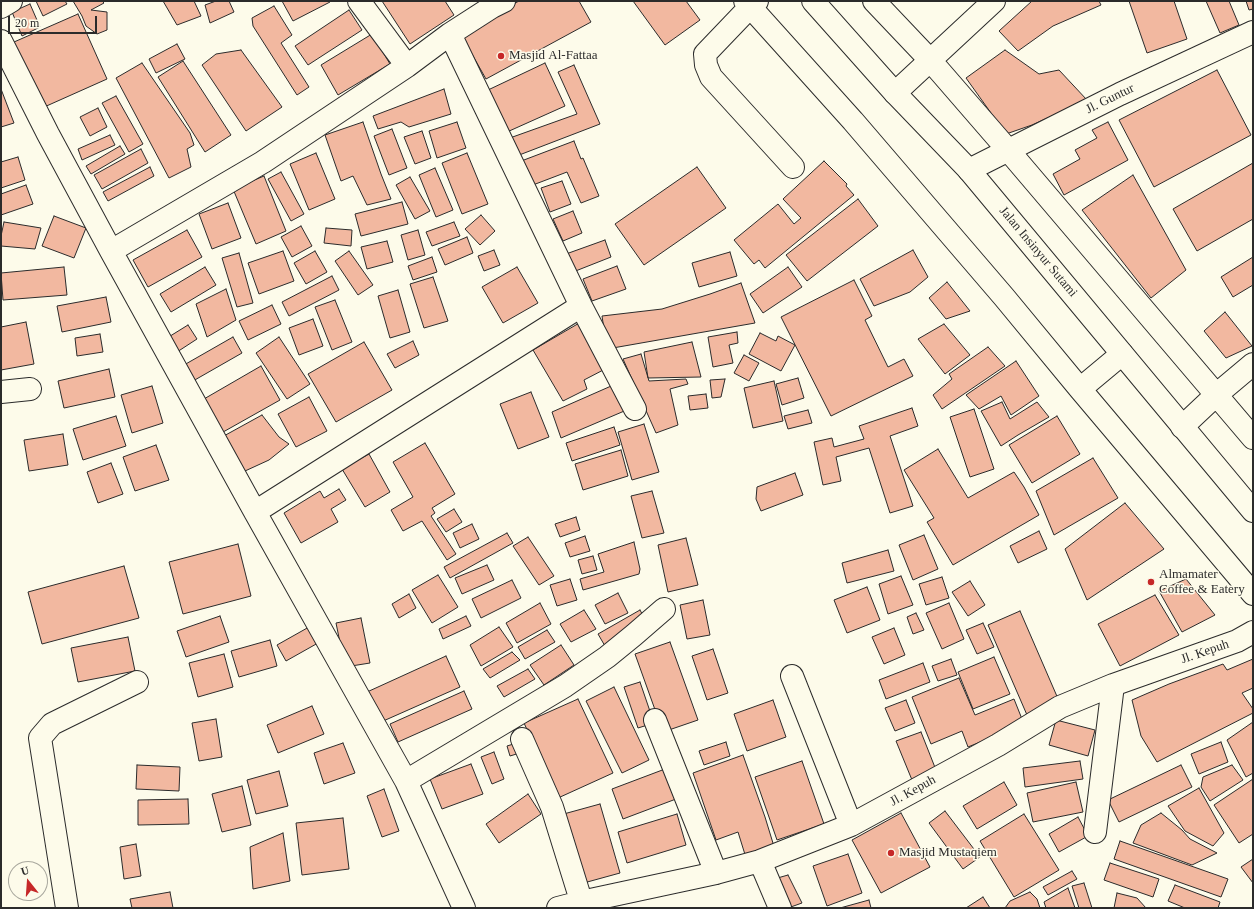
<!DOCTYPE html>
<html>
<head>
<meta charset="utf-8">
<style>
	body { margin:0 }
	#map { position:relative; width:1254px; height:909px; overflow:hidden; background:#fdfbea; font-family:"Times New Roman",serif }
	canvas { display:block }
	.frame { position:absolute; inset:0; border:2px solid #2b2b2b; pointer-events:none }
	.north { position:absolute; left:8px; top:861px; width:40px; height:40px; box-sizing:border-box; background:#fdfbea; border:1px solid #a9a89e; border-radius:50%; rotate:343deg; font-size:11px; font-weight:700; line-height:16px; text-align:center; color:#2b2b2b }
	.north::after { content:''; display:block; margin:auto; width:14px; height:18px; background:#c62828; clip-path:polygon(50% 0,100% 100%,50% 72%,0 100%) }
	.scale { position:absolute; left:8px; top:16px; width:89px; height:18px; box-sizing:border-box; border:2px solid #2b2b2b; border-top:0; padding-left:5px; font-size:12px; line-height:14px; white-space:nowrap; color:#2b2b2b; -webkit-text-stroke:3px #fdfbea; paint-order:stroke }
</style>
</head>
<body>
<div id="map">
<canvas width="1254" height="909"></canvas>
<div class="frame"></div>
<div class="north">U</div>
<div class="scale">20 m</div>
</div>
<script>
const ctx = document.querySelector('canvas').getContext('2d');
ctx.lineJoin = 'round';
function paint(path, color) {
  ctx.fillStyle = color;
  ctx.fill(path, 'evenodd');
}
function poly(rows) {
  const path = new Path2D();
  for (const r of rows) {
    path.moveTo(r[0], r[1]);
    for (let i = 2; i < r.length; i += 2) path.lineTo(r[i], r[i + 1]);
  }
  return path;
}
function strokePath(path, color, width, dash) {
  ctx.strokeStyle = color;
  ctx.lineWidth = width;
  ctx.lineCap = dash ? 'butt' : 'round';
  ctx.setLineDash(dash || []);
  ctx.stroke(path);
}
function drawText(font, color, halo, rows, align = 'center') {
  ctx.font = font + ' "Times New Roman",serif';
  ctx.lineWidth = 3;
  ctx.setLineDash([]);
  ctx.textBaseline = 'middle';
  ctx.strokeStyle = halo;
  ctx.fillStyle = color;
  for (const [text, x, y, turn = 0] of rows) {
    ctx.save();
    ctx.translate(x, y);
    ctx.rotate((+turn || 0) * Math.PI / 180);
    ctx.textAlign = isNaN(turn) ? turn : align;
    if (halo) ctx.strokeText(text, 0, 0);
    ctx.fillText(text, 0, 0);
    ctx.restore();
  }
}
const building = poly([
	[36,1,65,1,67,4,43,16,36,1],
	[73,1,102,1,104,3,91,10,107,12,107,30,97,34,86,26,82,16,73,1],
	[163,1,194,1,201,16,177,25,163,1],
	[216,1,229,1,234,12,210,23,205,5,216,1],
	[282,1,330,1,330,2,293,21,282,1],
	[382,1,445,1,454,15,410,44,382,1],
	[519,1,579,1,591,22,486,79,460,33,519,1],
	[633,1,686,1,700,20,665,45,633,1],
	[1032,1,1099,1,1101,5,1053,26,1018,51,999,31,1032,1],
	[1129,1,1174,1,1187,39,1147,53,1129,1],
	[1206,1,1229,1,1239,25,1220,33,1206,1],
	[1246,1,1253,1,1253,9,1249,10,1246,1],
	[30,4,40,27,22,36,12,12,30,4],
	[274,6,292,35,281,43,309,87,297,95,253,26,252,18,274,6],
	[349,10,362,30,308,65,295,46,349,10],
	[78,14,107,79,42,108,14,42,78,14],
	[372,34,390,64,338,95,321,65,372,34],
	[177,44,185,59,156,73,149,59,177,44],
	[241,50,282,107,246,131,202,65,216,54,241,50],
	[1005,50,1039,74,1059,70,1087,100,1032,125,1006,134,966,78,1005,50],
	[183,61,231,135,205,152,158,77,183,61],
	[142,63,190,133,194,145,187,149,191,167,169,178,116,78,142,63],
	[545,63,565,106,507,132,488,90,545,63],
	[574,65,600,124,514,157,507,139,577,114,558,72,574,65],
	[1217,70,1251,135,1154,187,1119,120,1217,70],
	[1,89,14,123,1,127,1,89],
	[444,89,451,114,409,127,401,122,378,129,373,116,444,89],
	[116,96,143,144,129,152,102,103,116,96],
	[98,108,107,127,90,136,80,117,98,108],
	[363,122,381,174,391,199,367,205,353,176,341,181,325,135,363,122],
	[457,122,466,148,437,158,429,131,457,122],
	[1108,122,1128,160,1064,195,1053,174,1080,159,1075,150,1097,138,1092,130,1108,122],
	[392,129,407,168,389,175,374,136,392,129],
	[422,131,431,158,415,164,404,137,422,131],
	[110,135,115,145,82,160,78,149,110,135],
	[574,141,581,159,583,158,599,196,581,203,567,172,525,188,516,163,574,141],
	[120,146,125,154,91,174,86,166,120,146],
	[141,149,148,163,102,189,94,175,141,149],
	[316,153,335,199,309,210,290,164,316,153],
	[467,153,488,204,462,214,442,163,467,153],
	[18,157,25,180,1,188,1,162,18,157],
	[824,161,847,184,846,186,854,195,765,268,759,260,754,264,734,240,778,204,794,224,801,218,783,199,824,161],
	[1253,163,1253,219,1197,251,1173,209,1253,163],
	[150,167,154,176,108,201,103,192,150,167],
	[697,167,726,208,644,265,615,224,697,167],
	[435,168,453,210,436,217,419,175,435,168],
	[281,172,304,214,291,221,268,179,281,172],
	[1133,175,1186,270,1151,298,1082,210,1133,175],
	[264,176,286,231,256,244,233,189,264,176],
	[410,177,430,211,415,219,396,185,410,177],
	[562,181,571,204,550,212,541,188,562,181],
	[26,185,33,204,1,215,1,194,26,185],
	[858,199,878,226,807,281,786,255,858,199],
	[402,202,408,224,361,236,355,214,402,202],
	[228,203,241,238,212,249,199,214,228,203],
	[573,211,582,233,563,241,553,219,573,211],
	[481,215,495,231,480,245,465,229,481,215],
	[54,216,86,228,74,258,42,246,54,216],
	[4,222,41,228,35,249,1,246,1,236,4,222],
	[454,222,460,236,432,246,426,232,454,222],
	[301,226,312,246,292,257,281,237,301,226],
	[326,228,352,230,351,246,324,243,326,228],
	[187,230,202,257,148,287,133,260,187,230],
	[418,230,425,255,408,260,401,235,418,230],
	[467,237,473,253,445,265,438,249,467,237],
	[605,240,611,257,573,272,566,254,605,240],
	[387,241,393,262,367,269,361,247,387,241],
	[494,250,500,265,484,271,478,256,494,250],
	[913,250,928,277,910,292,874,306,860,279,913,250],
	[283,251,294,281,259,294,248,263,283,251],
	[315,251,327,272,306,284,294,263,315,251],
	[349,251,373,285,358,295,335,261,349,251],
	[730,252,737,276,699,287,692,263,730,252],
	[239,253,253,303,237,307,222,258,239,253],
	[432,257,437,272,413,280,408,266,432,257],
	[1253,257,1253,285,1233,297,1221,277,1253,257],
	[617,266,626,289,592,301,583,279,617,266],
	[64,267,67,295,3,300,1,273,64,267],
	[205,267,216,285,171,312,160,294,205,267],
	[517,267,538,303,503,323,482,287,517,267],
	[788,267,802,287,763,313,750,294,788,267],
	[332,276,339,290,289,316,282,302,332,276],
	[433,277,448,321,424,328,410,284,433,277],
	[854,280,872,316,865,320,888,367,904,359,913,376,831,416,781,317,854,280],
	[947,282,970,311,946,319,929,298,947,282],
	[741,283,755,323,607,349,602,316,662,309,710,294,741,283],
	[226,289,236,320,207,337,196,304,226,289],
	[398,290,410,332,390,338,378,296,398,290],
	[106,297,111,322,62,332,57,306,106,297],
	[335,300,352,342,332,350,315,307,335,300],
	[272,305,281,324,248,340,239,321,272,305],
	[1225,312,1252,346,1226,358,1204,331,1225,312],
	[313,319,323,346,299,355,289,328,313,319],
	[26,322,34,364,1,370,1,327,26,322],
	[581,322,609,367,584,380,587,389,563,401,533,350,581,322],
	[944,324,970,355,945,374,918,339,944,324],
	[188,325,197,339,177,352,167,338,188,325],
	[737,332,738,343,729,345,733,363,713,367,708,337,737,332],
	[760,333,776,341,778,336,795,345,781,371,749,354,760,333],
	[100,334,103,352,77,356,75,338,100,334],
	[233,337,242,353,193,381,184,365,233,337],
	[279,337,310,384,287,399,256,353,279,337],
	[413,341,419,355,395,368,387,354,413,341],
	[364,342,392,390,336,422,308,374,364,342],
	[692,342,701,377,648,378,644,352,692,342],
	[988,347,1005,366,942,409,933,395,952,379,949,374,988,347],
	[641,354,649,381,686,379,688,384,670,389,678,425,656,433,623,359,641,354],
	[744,355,759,363,749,381,734,373,744,355],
	[1016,361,1039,396,1011,415,1001,396,979,409,966,395,1016,361],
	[261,366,280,400,216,436,197,403,261,366],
	[109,369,115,397,64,408,58,381,109,369],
	[798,378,804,398,782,405,776,384,798,378],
	[725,379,721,397,712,398,710,380,725,379],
	[774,381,783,421,753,428,744,388,774,381],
	[618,383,629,409,561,438,552,412,618,383],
	[152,386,163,423,132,433,121,395,152,386],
	[531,392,549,437,518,449,500,404,531,392],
	[706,394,708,408,690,410,688,396,706,394],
	[309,397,327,431,296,447,278,414,309,397],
	[1002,402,1010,419,1037,402,1049,417,1018,435,1001,446,981,411,1002,402],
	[912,408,918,426,890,436,913,506,890,513,869,448,836,457,841,481,823,485,814,442,832,438,834,447,864,439,859,426,912,408],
	[974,409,994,469,970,477,950,417,974,409],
	[808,410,812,423,788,429,784,416,808,410],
	[262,415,279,437,289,444,269,460,245,471,222,437,262,415],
	[116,416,126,446,83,460,73,429,116,416],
	[1057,416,1080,454,1032,483,1009,445,1057,416],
	[644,424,659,472,632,480,618,432,644,424],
	[614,427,620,445,572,461,566,443,614,427],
	[63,434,68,465,29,471,24,440,63,434],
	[425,443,455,494,432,508,435,513,431,516,456,554,447,560,422,521,403,531,391,510,413,497,393,462,425,443],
	[156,445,169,480,135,491,123,457,156,445],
	[938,449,968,498,1014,472,1024,487,1039,515,953,565,927,522,934,518,904,470,938,449],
	[621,450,628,476,583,490,575,464,621,450],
	[369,454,390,492,365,507,342,469,369,454],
	[1093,458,1118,498,1054,535,1036,491,1093,458],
	[111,463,123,494,98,503,87,472,111,463],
	[795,473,803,495,761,511,756,499,757,487,795,473],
	[339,489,346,500,331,509,338,522,301,543,284,513,320,491,324,498,339,489],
	[652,491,664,533,642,538,631,496,652,491],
	[1125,503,1164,549,1087,600,1065,549,1125,503],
	[454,509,462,522,446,532,437,519,454,509],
	[576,517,580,530,560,537,555,524,576,517],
	[472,524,479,539,460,548,453,533,472,524],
	[1039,531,1047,549,1018,563,1010,546,1039,531],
	[507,533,513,543,450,578,444,567,507,533],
	[924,535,938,569,913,580,899,545,924,535],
	[585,536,590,551,570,557,565,543,585,536],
	[528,537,554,576,539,585,513,546,528,537],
	[686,538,698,585,668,592,658,545,686,538],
	[634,542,640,569,639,574,583,590,580,579,604,572,598,554,634,542],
	[238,544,251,596,183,614,169,562,238,544],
	[888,550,894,571,847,583,842,563,888,550],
	[593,556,597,570,582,574,578,560,593,556],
	[487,565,494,580,462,594,455,578,487,565],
	[124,566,139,618,42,644,28,592,124,566],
	[438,575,458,607,432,623,412,590,438,575],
	[901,576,913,605,888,614,879,584,901,576],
	[942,577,949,598,926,605,919,584,942,577],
	[570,579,577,600,557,606,550,585,570,579],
	[1186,579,1215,615,1182,632,1159,591,1186,579],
	[512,580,521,598,481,618,472,599,512,580],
	[970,581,985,605,968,616,952,592,970,581],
	[867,587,880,620,847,633,834,600,867,587],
	[618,593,628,613,605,624,595,605,618,593],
	[409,594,416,608,399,618,392,604,409,594],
	[1155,595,1179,635,1120,666,1098,624,1155,595],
	[703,600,710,635,687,639,680,605,703,600],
	[540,603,551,624,517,643,506,623,540,603],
	[949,603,964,639,942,649,926,613,949,603],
	[584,610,596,629,571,642,560,624,584,610],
	[640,610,647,623,605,646,598,634,640,610],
	[1020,611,1059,701,1027,715,988,625,1020,611],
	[916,613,924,630,913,634,907,617,916,613],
	[220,616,229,642,186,657,177,631,220,616],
	[466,616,471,626,443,639,439,629,466,616],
	[361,618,370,663,345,667,336,623,361,618],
	[983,623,994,647,977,654,966,630,983,623],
	[309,627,318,643,286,661,277,645,309,627],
	[499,627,513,647,481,666,470,645,499,627],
	[894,628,905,655,884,664,872,637,894,628],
	[547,630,555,642,525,659,518,647,547,630],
	[128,637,135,671,78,682,71,648,128,637],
	[270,640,277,666,239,677,231,651,270,640],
	[670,642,698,720,663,732,635,654,670,642],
	[561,645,574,665,544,685,530,665,561,645],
	[713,649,728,693,707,700,692,656,713,649],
	[512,652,520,660,490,678,483,669,512,652],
	[224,654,233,687,198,697,189,663,224,654],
	[446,656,460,687,381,722,367,692,446,656],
	[994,657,1010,694,973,709,958,672,994,657],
	[951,659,957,675,938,681,932,666,951,659],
	[1253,659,1253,688,1242,693,1253,709,1253,713,1157,762,1141,736,1132,700,1169,684,1223,664,1227,670,1253,659],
	[923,663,930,682,886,699,879,680,923,663],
	[528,669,535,679,504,697,497,686,528,669],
	[959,678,975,715,1014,699,1024,724,968,747,962,731,931,744,912,697,959,678],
	[640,682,654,723,638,728,624,687,640,682],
	[614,687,649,760,622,773,586,701,614,687],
	[464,691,472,709,398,742,390,724,464,691],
	[578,699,613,773,558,798,524,723,578,699],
	[773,700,786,737,747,751,734,714,773,700],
	[906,700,915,723,895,731,885,708,906,700],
	[312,706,324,734,278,753,267,725,312,706],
	[216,719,222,757,199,761,192,723,216,719],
	[1056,720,1095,730,1088,756,1049,745,1056,720],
	[1253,722,1253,773,1246,777,1227,740,1253,722],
	[921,732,936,770,912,780,896,741,921,732],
	[520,742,523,752,510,756,507,746,520,742],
	[726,742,730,756,704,765,699,751,726,742],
	[1221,742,1228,762,1199,774,1191,754,1221,742],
	[343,743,355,773,324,784,314,753,343,743],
	[494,752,504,779,492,784,481,757,494,752],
	[743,755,765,817,776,853,747,861,738,832,716,840,693,773,743,755],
	[802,761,824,824,777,840,755,777,802,761],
	[1080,761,1083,779,1025,787,1023,768,1080,761],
	[471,764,483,794,442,809,430,779,471,764],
	[137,765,180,767,179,791,136,789,137,765],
	[1181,765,1192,787,1119,822,1108,800,1181,765],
	[1232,765,1243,780,1210,801,1201,787,1203,777,1232,765],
	[665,769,676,799,623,819,612,789,665,769],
	[279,771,288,806,256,814,247,780,279,771],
	[1253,779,1253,834,1239,843,1214,805,1253,779],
	[1004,782,1017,805,977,829,963,806,1004,782],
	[1076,782,1083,812,1033,822,1027,793,1076,782],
	[242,786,251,825,222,832,212,794,242,786],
	[1199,788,1224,833,1213,846,1185,831,1168,806,1199,788],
	[384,789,399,831,382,837,367,796,384,789],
	[528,794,541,814,499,843,486,824,528,794],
	[188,799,189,824,138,825,138,800,188,799],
	[600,804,620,873,580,884,560,815,600,804],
	[945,811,980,857,963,869,929,823,945,811],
	[901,813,930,867,881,893,852,840,901,813],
	[1161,813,1182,830,1190,839,1217,853,1192,865,1133,843,1141,825,1161,813],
	[677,814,686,845,627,863,618,832,677,814],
	[1024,814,1059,870,1014,897,980,841,1024,814],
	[1078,817,1088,836,1059,852,1049,834,1078,817],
	[343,818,349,869,302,875,296,823,343,818],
	[283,833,290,881,253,889,250,847,283,833],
	[1120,841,1228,879,1221,897,1114,859,1120,841],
	[136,844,141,876,124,879,120,847,136,844],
	[848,854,862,893,827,906,813,866,848,854],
	[1253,859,1253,883,1241,867,1253,859],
	[1110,863,1159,879,1153,897,1104,880,1110,863],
	[1072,871,1077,879,1048,895,1043,887,1072,871],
	[788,875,802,903,788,908,774,879,788,875],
	[1084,883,1092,908,1079,908,1072,886,1084,883],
	[1175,885,1220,902,1218,908,1185,908,1168,901,1175,885],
	[1068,888,1075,908,1046,908,1044,902,1068,888],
	[170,892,173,908,132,908,130,899,170,892],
	[1030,892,1037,899,1040,908,1005,908,1010,901,1030,892],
	[1117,893,1137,898,1146,908,1114,908,1117,893],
	[983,897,990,908,966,908,983,897],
	[869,900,871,908,840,908,869,900]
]);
const minor = poly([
	[359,1,407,66],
	[745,1,853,121,1004,297,1080,389,1253,594],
	[757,1,750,7,705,54,706,65,711,77,793,167],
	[874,1,930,60,1008,150,1253,438],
	[1,7,11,1],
	[450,34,581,306,635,409],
	[1,41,48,134,111,251,255,512,406,781,464,908],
	[895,93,994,1],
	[969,170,1120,94,1253,32],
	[111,251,263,162,407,66,450,34,492,7,504,1],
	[1080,389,1122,354],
	[1,392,30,389],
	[1182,427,1216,395,1253,364],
	[255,512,581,306],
	[792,676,851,825],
	[655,720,716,873],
	[522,739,552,807,579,894,581,902],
	[406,781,565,686,607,657,634,635,664,609],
	[1095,832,1113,685],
	[760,861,780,908],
	[67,908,40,738,52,724,137,682],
	[558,908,581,902,716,873,760,861,851,825,998,745,1060,707,1113,685,1237,641,1253,632]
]);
const highway = poly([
	[813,1,895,93,969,170,1253,511]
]);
const markers = [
	[501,56,4,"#c62828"],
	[1151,582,4,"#c62828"],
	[891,853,4,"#c62828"]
];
const poiNames = [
	["Masjid Al-Fattaa",509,56],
	["Almamater",1159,575],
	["Coffee & Eatery",1159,590],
	["Masjid Mustaqiem",899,853]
];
const streetNames = [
	["Jl. Guntur",1110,99,-26],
	["Jalan Insinyur Sutami",1038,252,50],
	["Jl. Kepuh",1205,652,-19],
	["Jl. Kepuh",913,791,-29]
];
paint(building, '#f2b8a0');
strokePath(building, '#2b2b2b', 1);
strokePath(minor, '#2b2b2b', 24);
strokePath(highway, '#2b2b2b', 24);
strokePath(minor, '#fdfbea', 22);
strokePath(highway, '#fdfbea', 22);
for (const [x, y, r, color] of markers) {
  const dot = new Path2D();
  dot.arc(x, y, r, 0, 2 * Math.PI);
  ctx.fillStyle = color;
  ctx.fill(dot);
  strokePath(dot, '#fdfbea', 1.5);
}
drawText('13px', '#2b2b2b', '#fdfbea', poiNames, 'left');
drawText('13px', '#2b2b2b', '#fdfbea', streetNames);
</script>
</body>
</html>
